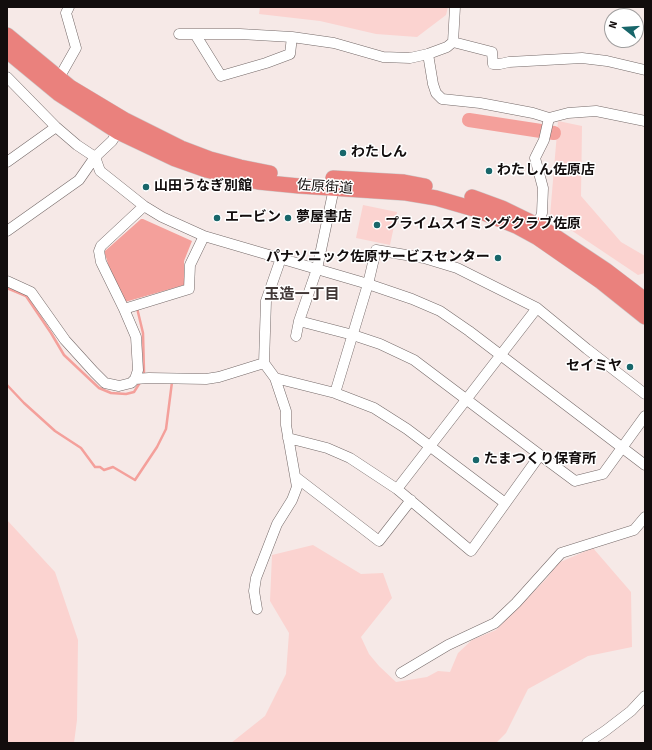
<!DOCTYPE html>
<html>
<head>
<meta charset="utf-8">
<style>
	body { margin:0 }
	#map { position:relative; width:652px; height:750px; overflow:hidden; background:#f6e9e7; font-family:"Source Sans 3",sans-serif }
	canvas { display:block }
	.frame { position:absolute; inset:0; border:8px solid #120d0d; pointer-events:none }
	.north { position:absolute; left:604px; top:8px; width:40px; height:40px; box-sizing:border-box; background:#fff; border:1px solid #a09e9e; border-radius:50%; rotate:287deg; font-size:11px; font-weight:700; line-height:16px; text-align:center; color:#120d0d }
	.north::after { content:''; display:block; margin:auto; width:14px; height:18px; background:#18666a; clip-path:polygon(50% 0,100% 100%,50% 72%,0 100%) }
</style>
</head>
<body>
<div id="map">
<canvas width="652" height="750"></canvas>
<div class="frame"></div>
<div class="north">N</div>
</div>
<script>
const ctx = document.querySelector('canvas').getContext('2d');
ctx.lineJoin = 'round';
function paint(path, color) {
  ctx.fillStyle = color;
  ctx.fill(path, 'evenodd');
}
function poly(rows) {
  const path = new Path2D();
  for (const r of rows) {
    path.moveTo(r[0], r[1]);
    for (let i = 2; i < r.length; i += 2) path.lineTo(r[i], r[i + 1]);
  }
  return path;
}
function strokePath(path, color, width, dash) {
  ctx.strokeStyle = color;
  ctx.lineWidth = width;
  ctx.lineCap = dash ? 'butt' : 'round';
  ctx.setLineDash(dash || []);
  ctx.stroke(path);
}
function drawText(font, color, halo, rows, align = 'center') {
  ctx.font = font + ' "Source Sans 3","Noto Sans JP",sans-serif';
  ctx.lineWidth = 3;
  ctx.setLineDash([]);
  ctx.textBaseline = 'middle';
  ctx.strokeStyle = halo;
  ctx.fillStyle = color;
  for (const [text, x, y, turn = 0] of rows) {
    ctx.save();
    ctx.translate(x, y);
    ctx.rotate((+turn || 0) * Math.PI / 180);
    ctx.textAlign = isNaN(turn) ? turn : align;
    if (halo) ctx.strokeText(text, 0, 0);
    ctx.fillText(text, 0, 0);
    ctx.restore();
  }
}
const green = poly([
	[260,7,448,7,446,15,417,37,376,34,320,21,259,14],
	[558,121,582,126,581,196,621,242,645,256,645,273,638,275,550,216],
	[363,205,397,212,390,245,356,238],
	[7,520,55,572,78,640,77,720,74,743,7,743],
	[313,545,361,574,383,573,392,598,361,637,369,654,379,666,396,682,427,677,438,671,450,672,458,653,472,640,496,630,547,578,558,563,593,548,631,592,632,647,588,656,528,689,506,733,496,743,231,743,265,716,286,674,289,633,270,601,272,555]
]);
const water = poly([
	[141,219,143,219,192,241,184,261,184,285,125,302,113,280,105,254,105,251]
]);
const stream = poly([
	[7,288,26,296,51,333,64,355,99,388,111,393,126,394,134,392,141,381],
	[137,308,143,333,144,372,143,376],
	[7,385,24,403,55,431,81,448,95,467,100,467,104,470,113,467,135,480,157,447,166,429,172,382]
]);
const river = poly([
	[469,120,554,133]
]);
const minor = poly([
	[179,34,240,34,292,37,334,43,383,57,410,58,428,54,447,47,453,42,492,52,493,64,500,64,509,62,582,58,607,61,645,70],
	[195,34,221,76,266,63,290,54,292,37],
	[453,42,455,7],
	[428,54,433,84,436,93,442,99,480,103,533,113,549,118,568,113,596,111,645,121],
	[7,77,56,127,77,145,95,157,100,171,144,206,162,217,204,236,368,284,412,299,440,311,469,331,645,465],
	[59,78,76,48,66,13,69,7],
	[7,162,56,127],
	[538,225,542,213,543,188,535,158,544,140,549,118],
	[7,231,79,180,95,157,112,141,121,127],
	[7,281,31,292,65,340,94,372,105,383,119,386,131,383,135,379,138,370,136,337,124,309,101,262,99,251,101,246,144,206],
	[124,309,189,289,190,265,204,236],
	[299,321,353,335,380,344,414,360,540,455],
	[296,336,299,321,317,269,334,188],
	[275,378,335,393,374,408,407,429,505,503],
	[135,379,149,378,206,379,219,377,264,363],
	[335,393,368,284,376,250,424,258,457,268,537,308,587,349,645,394],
	[288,438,327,448,350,458,397,489,537,308],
	[297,478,379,541,411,500],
	[397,489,471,551,540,455,575,481,603,474,645,416],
	[257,609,254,591,256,578,277,524,292,500,297,487,286,425,286,411,275,378,264,363,266,301,281,258],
	[401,673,448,645,495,623,516,603,561,553,634,530,645,517],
	[587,743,605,731,631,711,645,696]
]);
const highway = poly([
	[7,35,70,87,125,120,181,148,210,159,240,167,270,173],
	[7,51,59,94,118,132,175,159,206,170,258,182,299,186,406,193,436,198,474,209,516,226,538,238,600,281,645,317],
	[333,178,404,182,425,186],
	[472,197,502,208,541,227,607,271,645,300]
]);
const markers = [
	[343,153,4,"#18666a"],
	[489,171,4,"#18666a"],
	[146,187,4,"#18666a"],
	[217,218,4,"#18666a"],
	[288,218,4,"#18666a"],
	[377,225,4,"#18666a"],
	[498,258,4,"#18666a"],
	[630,367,4,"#18666a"],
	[476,460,4,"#18666a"]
];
const poiNames = [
	["わたしん",351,153],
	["わたしん佐原店",497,171],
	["山田うなぎ別館",154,187],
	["エービン",225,218],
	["夢屋書店",296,218],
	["プライムスイミングクラブ佐原",385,225],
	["パナソニック佐原サービスセンター",490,258,"right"],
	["セイミヤ",622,367,"right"],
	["たまつくり保育所",484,460]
];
const streetNames = [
	["佐原街道",325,188,4]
];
const neighbourhoodNames = [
	["玉造一丁目",302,296]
];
paint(green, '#fbd3d0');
paint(water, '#f4a09b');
strokePath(stream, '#f4a09b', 2.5);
strokePath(river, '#f4a09b', 14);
strokePath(minor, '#756a69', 11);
strokePath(highway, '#cbcaca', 16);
strokePath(minor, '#fff', 10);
strokePath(highway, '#ea817d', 15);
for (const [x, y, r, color] of markers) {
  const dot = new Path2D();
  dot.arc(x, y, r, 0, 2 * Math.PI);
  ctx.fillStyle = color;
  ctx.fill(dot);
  strokePath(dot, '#fff', 1.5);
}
drawText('bold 14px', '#120d0d', '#fff', poiNames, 'left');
drawText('14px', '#120d0d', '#fff', streetNames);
drawText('bold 15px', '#403635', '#fff', neighbourhoodNames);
</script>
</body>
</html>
